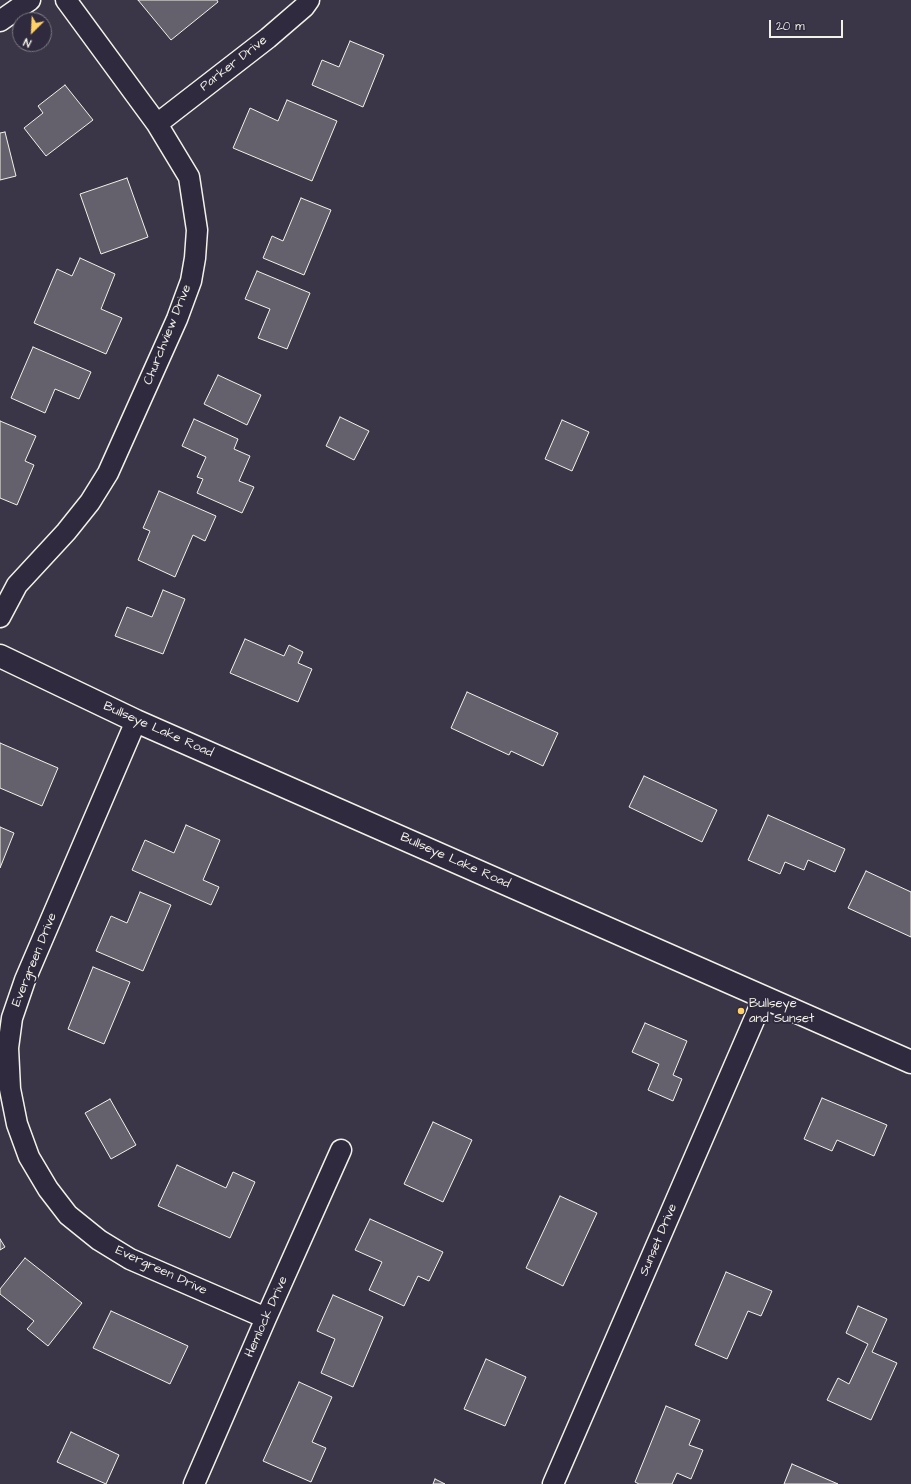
<!DOCTYPE html>
<html>
<head>
<meta charset="utf-8">
<style>
	body { margin:0 }
	#map { position:relative; width:911px; height:1484px; overflow:hidden; background:#3b3647; font-family:"Architects Daughter",sans-serif }
	canvas { display:block }
	.north { position:absolute; left:12px; top:12px; width:40px; height:40px; box-sizing:border-box; background:#2f2a3d; border:1px solid #7e7a81; border-radius:50%; rotate:204deg; font-size:11px; font-weight:700; line-height:16px; text-align:center; color:#f4f1e8 }
	.north::after { content:''; display:block; margin:auto; width:14px; height:18px; background:#ffd166; clip-path:polygon(50% 0,100% 100%,50% 72%,0 100%) }
	.scale { position:absolute; left:769px; top:20px; width:74px; height:18px; box-sizing:border-box; border:2px solid #f4f1e8; border-top:0; padding-left:5px; font-size:12px; line-height:14px; white-space:nowrap; color:#f4f1e8; -webkit-text-stroke:3px #2f2a3d; paint-order:stroke }
</style>
</head>
<body>
<div id="map">
<canvas width="911" height="1484"></canvas>
<div class="north">N</div>
<div class="scale">20 m</div>
</div>
<script>
const ctx = document.querySelector('canvas').getContext('2d');
ctx.lineJoin = 'round';
function paint(path, color) {
  ctx.fillStyle = color;
  ctx.fill(path, 'evenodd');
}
function poly(rows) {
  const path = new Path2D();
  for (const r of rows) {
    path.moveTo(r[0], r[1]);
    for (let i = 2; i < r.length; i += 2) path.lineTo(r[i], r[i + 1]);
  }
  return path;
}
function strokePath(path, color, width, dash) {
  ctx.strokeStyle = color;
  ctx.lineWidth = width;
  ctx.lineCap = dash ? 'butt' : 'round';
  ctx.setLineDash(dash || []);
  ctx.stroke(path);
}
function drawText(font, color, halo, rows, align = 'center') {
  ctx.font = font + ' "Architects Daughter",sans-serif';
  ctx.lineWidth = 4;
  ctx.setLineDash([]);
  ctx.textBaseline = 'middle';
  ctx.strokeStyle = halo;
  ctx.fillStyle = color;
  for (const [text, x, y, turn = 0] of rows) {
    ctx.save();
    ctx.translate(x, y);
    ctx.rotate((+turn || 0) * Math.PI / 180);
    ctx.textAlign = isNaN(turn) ? turn : align;
    if (halo) ctx.strokeText(text, 0, 0);
    ctx.fillText(text, 0, 0);
    ctx.restore();
  }
}
const building = poly([
	[138,0,217,0,218,2,171,40,138,0],
	[350,41,384,55,363,107,312,85,322,60,339,67,350,41],
	[65,85,93,120,46,156,24,128,43,113,38,106,65,85],
	[287,100,337,121,312,181,233,148,250,108,278,121,287,100],
	[5,132,16,176,0,180,0,133,5,132],
	[127,178,148,237,101,254,80,194,127,178],
	[301,198,331,210,304,275,263,258,272,236,283,241,301,198],
	[80,258,115,274,101,309,122,318,106,354,34,323,57,269,72,276,80,258],
	[257,271,310,293,287,349,258,338,270,309,245,299,257,271],
	[33,347,91,372,79,399,55,389,45,413,11,398,33,347],
	[218,375,261,395,247,425,204,404,218,375],
	[340,417,369,431,354,460,326,446,340,417],
	[194,419,238,439,234,449,250,456,239,481,254,487,242,513,197,493,203,479,197,477,206,457,182,446,194,419],
	[562,420,589,432,572,471,545,459,562,420],
	[0,421,36,436,25,461,34,465,17,505,0,498,0,421],
	[159,491,216,516,205,541,193,535,175,577,138,560,150,531,143,528,159,491],
	[163,590,185,599,163,654,115,636,127,607,152,617,163,590],
	[245,639,284,656,289,645,303,652,298,663,312,669,298,702,230,673,245,639],
	[467,692,558,733,543,766,511,751,509,755,451,728,467,692],
	[0,743,58,768,42,806,0,788,0,743],
	[644,776,717,810,702,842,629,807,644,776],
	[768,815,845,849,835,872,808,860,804,870,785,862,780,874,748,860,768,815],
	[186,825,220,840,203,880,219,887,211,905,132,870,145,840,174,853,186,825],
	[0,827,14,833,0,868,0,827],
	[866,871,911,892,911,937,848,908,866,871],
	[140,892,171,905,143,971,96,951,111,916,127,923,140,892],
	[93,967,130,982,104,1044,68,1029,93,967],
	[645,1023,687,1041,673,1075,682,1079,673,1101,648,1090,659,1064,632,1052,645,1023],
	[822,1098,887,1125,874,1156,837,1140,832,1151,804,1139,822,1098],
	[110,1099,136,1145,111,1159,85,1113,110,1099],
	[433,1122,472,1140,443,1202,404,1184,433,1122],
	[177,1165,226,1188,233,1172,255,1182,230,1238,158,1206,177,1165],
	[560,1196,597,1213,563,1286,526,1268,560,1196],
	[370,1219,443,1252,429,1281,418,1276,404,1306,369,1290,382,1262,355,1250,370,1219],
	[0,1239,5,1247,0,1250,0,1239],
	[25,1258,82,1303,48,1346,27,1329,34,1321,0,1294,0,1289,25,1258],
	[726,1272,772,1291,761,1316,748,1311,727,1359,695,1345,726,1272],
	[333,1295,383,1317,353,1387,321,1373,335,1339,317,1331,333,1295],
	[858,1306,887,1319,872,1352,897,1363,871,1420,827,1400,838,1378,849,1384,868,1344,846,1333,858,1306],
	[111,1311,188,1346,170,1384,93,1348,111,1311],
	[486,1359,526,1377,505,1426,464,1409,486,1359],
	[299,1382,332,1397,312,1442,326,1448,311,1482,263,1461,299,1382],
	[666,1406,700,1420,689,1445,703,1450,691,1479,677,1473,672,1484,639,1484,635,1482,666,1406],
	[71,1432,119,1455,106,1484,57,1462,71,1432],
	[792,1464,838,1484,784,1484,792,1464],
	[435,1479,445,1484,433,1484,435,1479]
]);
const street = poly([
	[0,21,30,0],
	[157,124,268,38,304,7,309,0],
	[0,617,17,585,66,532,90,502,108,473,177,319,191,281,195,258,197,230,189,177,157,124,66,0],
	[136,721,25,980,12,1018,8,1048,10,1089,17,1124,29,1157,48,1189,68,1215,99,1240,130,1259,266,1318],
	[194,1484,266,1318,341,1150],
	[553,1484,764,997]
]);
const secondary = poly([
	[0,656,136,721,911,1062]
]);
const markers = [
	[741,1011,4,"#ffd166"]
];
const streetNames = [
	["Parker Drive",234,64,-38],
	["Churchview Drive",168,335,-68],
	["Bullseye Lake Road",158,730,24],
	["Bullseye Lake Road",455,861,24],
	["Evergreen Drive",35,960,-68],
	["Sunset Drive",659,1240,-67],
	["Evergreen Drive",161,1271,25],
	["Hemlock Drive",267,1317,-66]
];
const poiNames = [
	["Bullseye",749,1004],
	["and Sunset",749,1019]
];
paint(building, '#65616c');
strokePath(building, '#f4f1e8', 1);
strokePath(street, '#f4f1e8', 23);
strokePath(secondary, '#f4f1e8', 25);
strokePath(street, '#2f2a3d', 20);
strokePath(secondary, '#2f2a3d', 22);
for (const [x, y, r, color] of markers) {
  const dot = new Path2D();
  dot.arc(x, y, r, 0, 2 * Math.PI);
  ctx.fillStyle = color;
  ctx.fill(dot);
  strokePath(dot, '#2f2a3d', 1.5);
}
drawText('13px', '#f4f1e8', '#2f2a3d', streetNames);
drawText('13px', '#f4f1e8', '#2f2a3d', poiNames, 'left');
</script>
</body>
</html>
